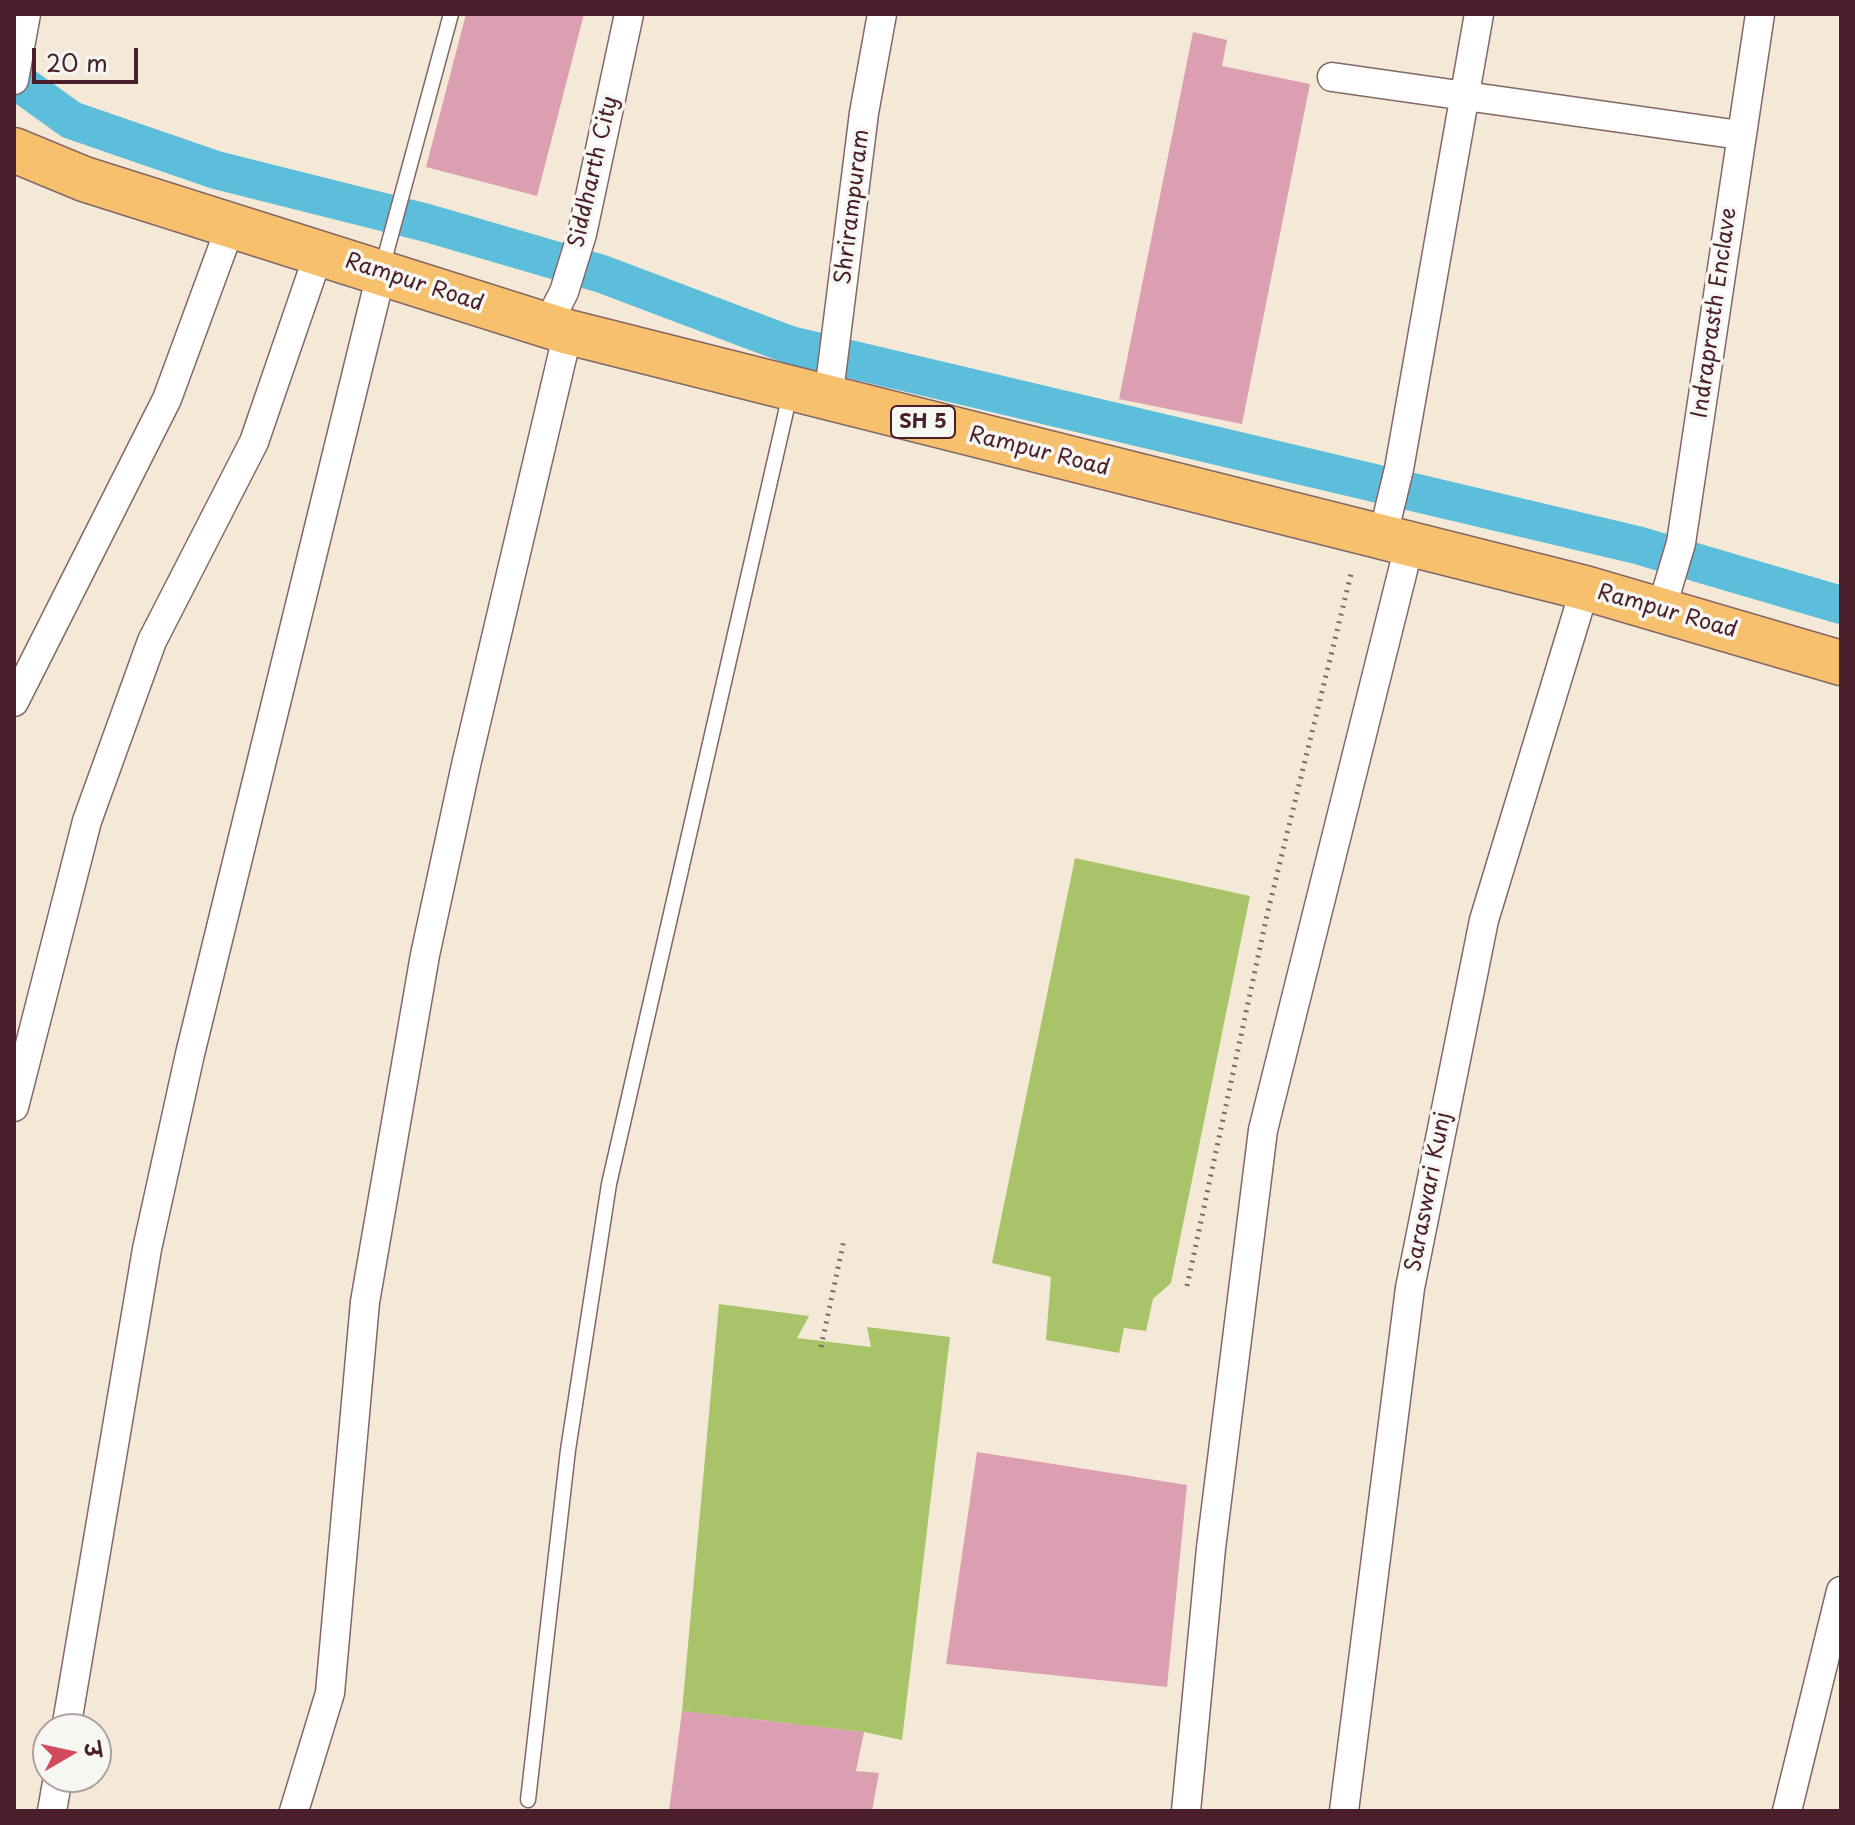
<!DOCTYPE html>
<html>
<head>
<meta charset="utf-8">
<style>
	body { margin:0 }
	#map { position:relative; width:1855px; height:1825px; overflow:hidden; background:#f3e9d6; font-family:"Playpen Sans","Playpen Sans Deva",sans-serif }
	canvas { display:block }
	.frame { position:absolute; inset:0; border:16px solid #4a1f2b; pointer-events:none }
	.north { position:absolute; left:32px; top:1713px; width:80px; height:80px; box-sizing:border-box; background:#f6f6f2; border:2px solid #b1a0a2; border-radius:50%; rotate:81deg; font-size:22px; font-weight:700; line-height:32px; text-align:center; color:#4a1f2b }
	.north::after { content:''; display:block; margin:auto; width:28px; height:36px; background:#d1495b; clip-path:polygon(50% 0,100% 100%,50% 72%,0 100%) }
	.scale { position:absolute; left:32px; top:48px; width:106px; height:36px; box-sizing:border-box; border:4px solid #4a1f2b; border-top:0; padding-left:10px; font-size:24px; line-height:28px; white-space:nowrap; color:#4a1f2b; -webkit-text-stroke:6px #f6f6f2; paint-order:stroke }
</style>
</head>
<body>
<div id="map">
<canvas width="1855" height="1825"></canvas>
<div class="frame"></div>
<div class="north">उ</div>
<div class="scale">20 m</div>
</div>
<script>
const ctx = document.querySelector('canvas').getContext('2d');
ctx.lineJoin = 'round';
function paint(path, color) {
  ctx.fillStyle = color;
  ctx.fill(path, 'evenodd');
}
function poly(rows) {
  const path = new Path2D();
  for (const r of rows) {
    path.moveTo(r[0], r[1]);
    for (let i = 2; i < r.length; i += 2) path.lineTo(r[i], r[i + 1]);
  }
  return path;
}
function strokePath(path, color, width, dash) {
  ctx.strokeStyle = color;
  ctx.lineWidth = width;
  ctx.lineCap = dash ? 'butt' : 'round';
  ctx.setLineDash(dash || []);
  ctx.stroke(path);
}
function drawText(font, color, halo, rows, align = 'center') {
  ctx.font = font + ' "Playpen Sans",sans-serif';
  ctx.lineWidth = 7;
  ctx.setLineDash([]);
  ctx.textBaseline = 'middle';
  ctx.strokeStyle = halo;
  ctx.fillStyle = color;
  for (const [text, x, y, turn = 0] of rows) {
    ctx.save();
    ctx.translate(x, y);
    ctx.rotate((+turn || 0) * Math.PI / 180);
    ctx.textAlign = isNaN(turn) ? turn : align;
    if (halo) ctx.strokeText(text, 0, 0);
    ctx.fillText(text, 0, 0);
    ctx.restore();
  }
}
const green = poly([
	[1075,858,1250,896,1171,1283,1153,1299,1146,1331,1124,1328,1119,1353,1046,1340,1051,1277,992,1263],
	[719,1304,809,1316,797,1338,871,1347,867,1327,950,1337,902,1740,864,1732,682,1711]
]);
const canal = poly([
	[14,79,71,120,216,170,427,223,602,274,790,345,1637,545,1841,605]
]);
const building = poly([
	[466,14,584,14,537,196,426,167],
	[1193,32,1227,40,1222,66,1310,84,1242,424,1119,399],
	[977,1452,1187,1485,1167,1687,946,1664],
	[682,1711,864,1732,856,1771,879,1773,872,1811,669,1811]
]);
const path = poly([
	[1187,1286,1267,915,1352,570],
	[821,1347,844,1240]
]);
const lane = poly([
	[382,268,451,14],
	[528,1800,568,1450,609,1184,790,394]
]);
const street = poly([
	[1332,77,1740,135],
	[14,80,26,14],
	[547,325,564,292,582,234,629,14],
	[828,400,864,113,882,14],
	[1383,535,1399,469,1479,14],
	[1661,610,1681,543,1760,14],
	[14,702,167,399,231,225],
	[14,1107,87,821,152,641,254,442,319,253],
	[66,1729,147,1249,190,1054,381,274],
	[52,1811,58,1777],
	[294,1811,330,1693,365,1302,425,955,466,765,568,332],
	[1186,1811,1211,1548,1263,1130,1410,542],
	[1344,1811,1410,1288,1484,920,1585,588],
	[1787,1811,1841,1591]
]);
const primary = poly([
	[14,150,84,179,568,332,1585,588,1841,663]
]);
const shields = [
	[923,422,64]
];
const shieldNames = [
	["SH 5",923,422]
];
const streetNames = [
	["Siddharth City",594,172,-77],
	["Shrirampuram",853,207,-83],
	["Rampur Road",414,283,18],
	["Indraprasth Enclave",1715,313,-82],
	["Rampur Road",1039,452,14],
	["Rampur Road",1667,612,16],
	["Saraswari Kunj",1429,1192,-79]
];
paint(green, '#a9c369');
strokePath(canal, '#5cbedb', 38);
paint(building, '#dc9fb2');
strokePath(lane, '#856667', 17);
strokePath(street, '#856667', 31);
strokePath(primary, '#856667', 47);
strokePath(path, '#856667', 5, [2, 6]);
strokePath(lane, '#fff', 14);
strokePath(street, '#fff', 28);
strokePath(primary, '#f7c06c', 44);
for (const [x, y, w] of shields) {
  const box = new Path2D();
  box.roundRect(x - w / 2, y - 16, w, 32, 6);
  ctx.fillStyle = '#f6f6f2';
  ctx.fill(box);
  strokePath(box, '#4a1f2b', 2);
}
drawText('bold 20px', '#4a1f2b', null, shieldNames);
drawText('22px', '#4a1f2b', '#f6f6f2', streetNames);
</script>
</body>
</html>
